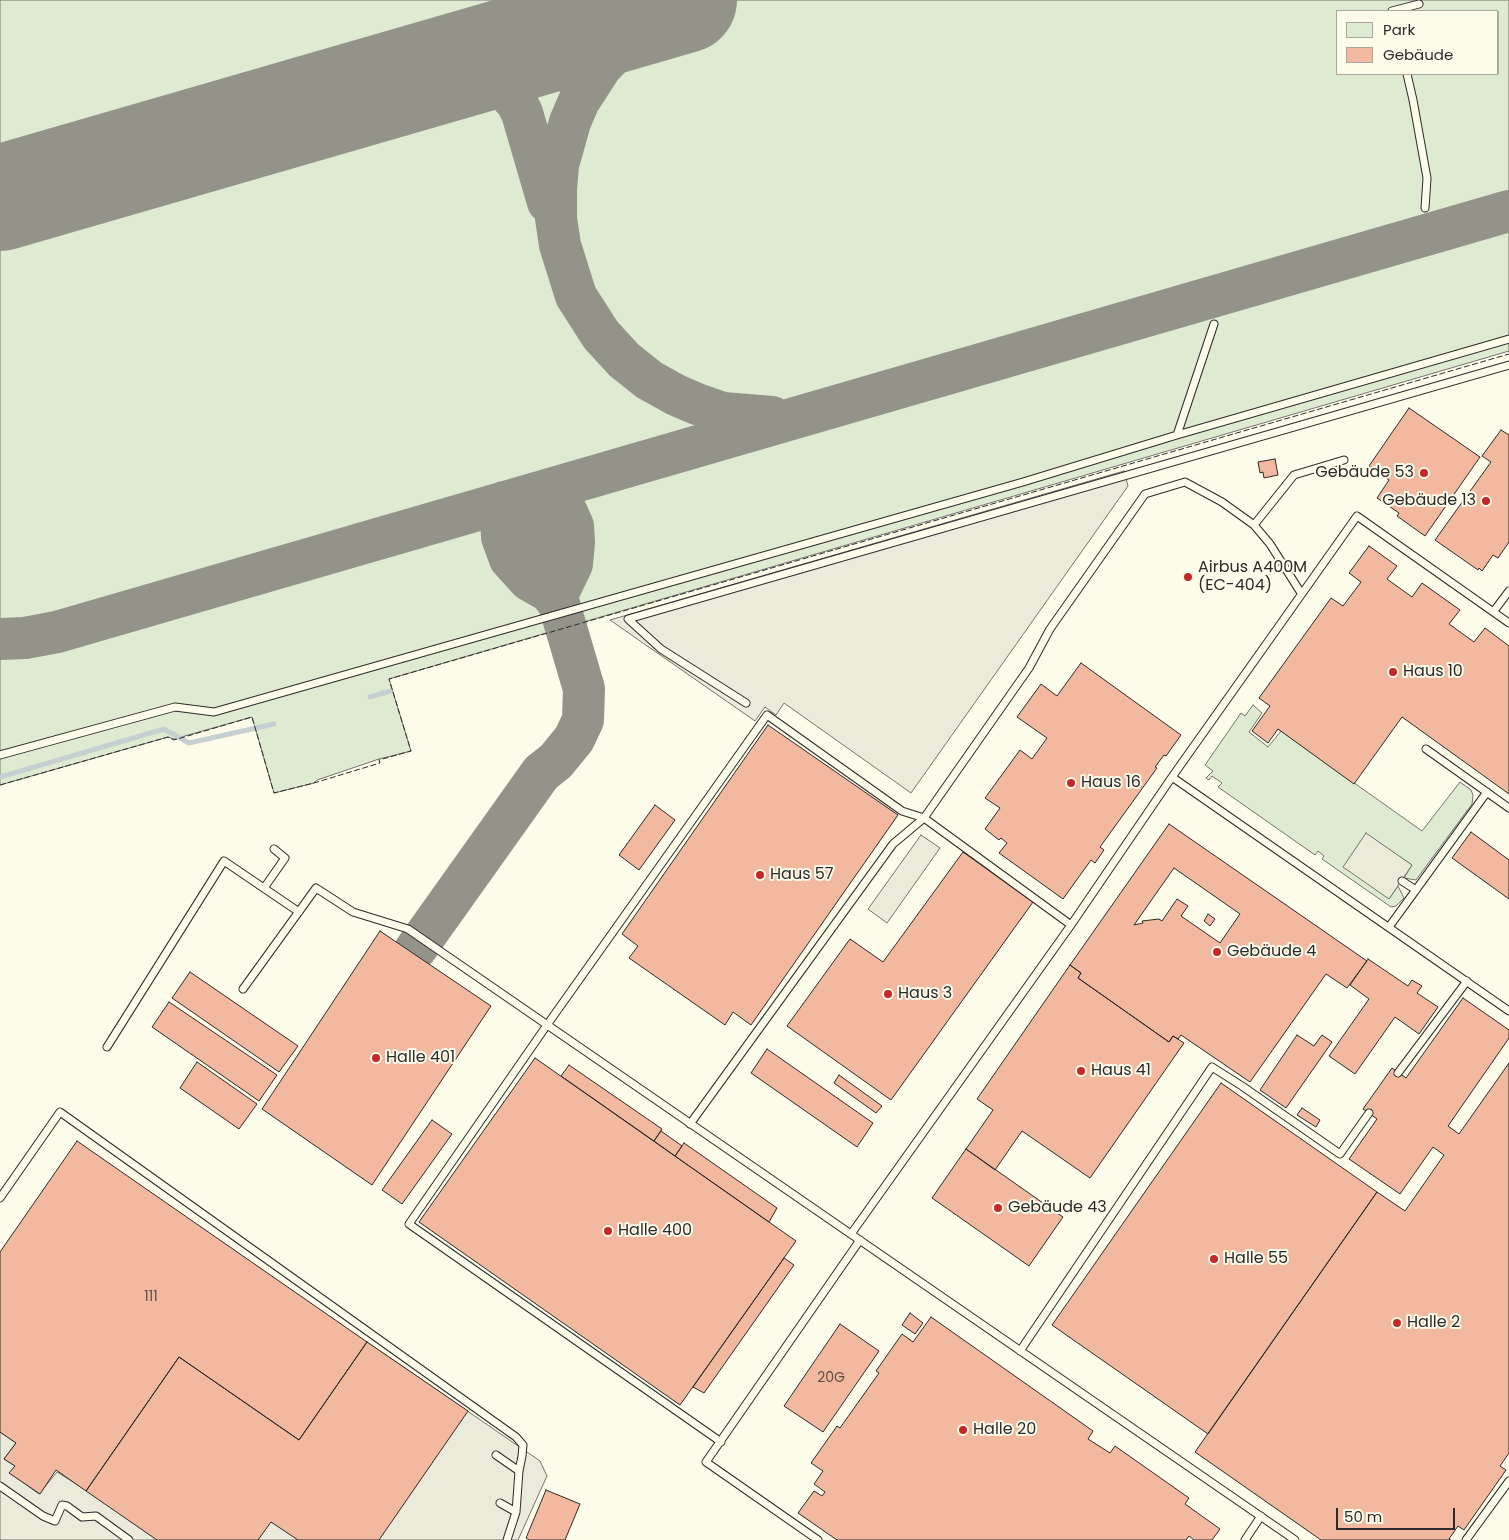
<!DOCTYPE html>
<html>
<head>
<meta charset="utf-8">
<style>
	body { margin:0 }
	#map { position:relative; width:1509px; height:1540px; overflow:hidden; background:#fdfbea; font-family:Poppins,sans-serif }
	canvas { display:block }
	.legend { position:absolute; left:1336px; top:10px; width:162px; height:65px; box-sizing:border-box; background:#fdfbea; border:1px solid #a9a89e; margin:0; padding:6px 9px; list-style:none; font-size:15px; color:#2b2b2b }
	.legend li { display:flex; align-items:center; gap:10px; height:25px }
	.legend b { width:25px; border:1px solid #a9a89e }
	.scale { position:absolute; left:1336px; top:1508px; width:119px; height:22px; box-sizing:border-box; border:2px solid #2b2b2b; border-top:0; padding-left:6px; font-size:15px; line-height:18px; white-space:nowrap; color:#2b2b2b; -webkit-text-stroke:4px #fdfbea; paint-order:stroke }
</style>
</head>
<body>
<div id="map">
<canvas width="1509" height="1540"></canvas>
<ul class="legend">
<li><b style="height:14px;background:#deebd1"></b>Park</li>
<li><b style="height:14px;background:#f2b8a0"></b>Gebäude</li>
</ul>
<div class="scale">50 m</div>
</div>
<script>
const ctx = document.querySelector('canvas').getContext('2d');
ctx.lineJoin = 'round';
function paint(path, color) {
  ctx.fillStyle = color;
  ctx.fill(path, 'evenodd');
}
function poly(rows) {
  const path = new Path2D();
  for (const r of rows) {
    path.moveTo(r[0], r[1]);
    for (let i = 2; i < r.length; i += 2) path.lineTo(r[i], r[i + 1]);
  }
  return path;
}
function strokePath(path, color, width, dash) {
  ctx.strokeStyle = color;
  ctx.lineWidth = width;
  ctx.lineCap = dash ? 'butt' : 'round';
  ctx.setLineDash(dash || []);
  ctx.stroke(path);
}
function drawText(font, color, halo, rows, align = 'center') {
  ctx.font = font + ' Poppins,sans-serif';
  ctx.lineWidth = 4;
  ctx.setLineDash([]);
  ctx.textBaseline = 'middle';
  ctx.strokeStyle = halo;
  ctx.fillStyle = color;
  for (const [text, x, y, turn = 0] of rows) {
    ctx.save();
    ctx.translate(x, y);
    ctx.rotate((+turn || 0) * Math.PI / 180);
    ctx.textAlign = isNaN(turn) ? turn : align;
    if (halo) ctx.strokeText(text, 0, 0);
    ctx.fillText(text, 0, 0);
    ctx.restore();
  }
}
const green = poly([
	[0,0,1509,0,1509,351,389,679,411,751,379,759,317,780,314,783,274,793,252,717,174,739,168,737,0,785,0,0],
	[1338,11,1498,11,1498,74,1338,74,1338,11],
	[1253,705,1262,713,1249,732,1268,747,1281,731,1422,831,1460,782,1471,790,1473,795,1472,804,1416,880,1404,878,1412,865,1366,834,1389,899,1398,886,1404,898,1396,906,1391,907,1322,859,1324,856,1318,851,1315,855,1218,787,1222,783,1212,776,1209,780,1206,778,1213,771,1205,765,1241,713,1245,716,1253,705]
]);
const parking = poly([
	[1124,471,1128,486,911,793,784,703,776,715,765,707,755,721,610,620,1124,471],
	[1366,833,1412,865,1389,899,1343,867,1366,833],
	[921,835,940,848,887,923,868,909,921,835],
	[367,1342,540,1461,547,1476,518,1540,0,1540,0,1432,16,1443,4,1459,15,1466,10,1473,39,1494,57,1472,86,1490,299,1440,367,1342]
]);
const stream = poly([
	[370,697,390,691],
	[0,777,164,729,189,743,274,724]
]);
const taxiway = poly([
	[695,0,679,6,645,26,628,39,601,67,579,101,570,122,558,165,556,189,556,218,560,245,576,296,601,335,624,360,649,380,676,395,697,404,723,413,772,417],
	[428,74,456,71,479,73,499,83,509,94,517,103,522,113,548,202],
	[544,491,552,494,563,504,573,526,574,542,572,564,558,593,558,602],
	[508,502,501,513,502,537,510,559,529,580,550,592,558,603],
	[0,639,25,638,57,632,1509,211],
	[415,950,541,773,556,761,574,739,583,720,584,689,535,522,517,505,504,502]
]);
const runway = poly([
	[0,198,684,0]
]);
const building = poly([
	[1409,408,1480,457,1425,536,1397,516,1399,513,1377,498,1389,480,1369,466,1409,408],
	[1501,430,1509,435,1509,542,1498,558,1493,555,1482,571,1479,568,1478,570,1435,540,1491,462,1482,456,1501,430],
	[1275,459,1278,475,1264,478,1263,472,1260,473,1258,462,1275,459],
	[1369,546,1397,566,1387,579,1412,597,1422,583,1460,610,1449,624,1474,642,1485,628,1509,646,1509,794,1402,717,1354,784,1278,729,1268,743,1252,731,1270,706,1259,698,1331,598,1343,606,1361,582,1349,573,1369,546],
	[1081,663,1181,735,1166,756,1164,755,1155,767,1157,768,1100,847,1104,850,1095,863,1091,860,1063,899,999,853,1007,843,1001,838,999,840,985,829,1000,808,985,798,1020,750,1032,759,1047,738,1017,717,1041,684,1057,696,1081,663],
	[768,725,898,815,751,1025,733,1012,725,1025,629,958,638,946,622,934,768,725],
	[655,805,675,820,639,870,619,855,655,805],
	[1169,824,1367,961,1347,988,1326,974,1250,1082,1181,1035,1178,1039,1173,1036,1169,1042,1078,978,1081,973,1070,965,1169,824],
	[1174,868,1240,914,1220,943,1181,916,1188,906,1177,899,1162,921,1159,919,1142,921,1143,923,1134,925,1174,868],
	[1471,832,1509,860,1509,899,1452,858,1471,832],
	[963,852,1033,902,891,1100,787,1026,850,939,883,962,963,852],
	[1208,914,1215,919,1210,926,1204,921,1208,914],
	[380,931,491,1006,372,1185,262,1109,380,931],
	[1368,959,1408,986,1412,980,1422,986,1417,993,1438,1007,1419,1034,1395,1017,1355,1074,1329,1056,1369,999,1350,985,1368,959],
	[1070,965,1081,973,1078,978,1169,1042,1173,1036,1184,1043,1090,1178,1022,1131,995,1170,966,1149,993,1110,977,1099,1070,965],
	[190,972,298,1046,279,1072,172,998,190,972],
	[1463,998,1509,1030,1509,1038,1448,1126,1459,1134,1509,1063,1509,1453,1500,1466,1506,1470,1464,1530,1458,1526,1449,1539,1451,1540,1321,1540,1195,1452,1377,1192,1405,1211,1444,1155,1433,1147,1400,1194,1349,1159,1377,1119,1363,1109,1392,1068,1406,1078,1463,998],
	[169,1002,277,1075,259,1101,152,1027,169,1002],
	[1297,1035,1314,1046,1322,1035,1332,1042,1286,1108,1260,1090,1297,1035],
	[767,1049,873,1123,857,1147,751,1073,767,1049],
	[535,1058,796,1241,680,1405,419,1222,535,1058],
	[197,1062,257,1104,239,1129,180,1088,197,1062],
	[569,1065,662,1129,654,1141,561,1076,569,1065],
	[839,1075,882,1106,876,1113,834,1083,839,1075],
	[1221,1083,1377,1192,1208,1434,1052,1325,1221,1083],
	[1302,1108,1320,1120,1316,1127,1297,1115,1302,1108],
	[432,1120,452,1134,402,1204,382,1190,432,1120],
	[661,1131,682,1146,675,1156,654,1141,661,1131],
	[77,1141,367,1342,299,1440,179,1357,86,1491,56,1470,40,1494,9,1473,15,1466,4,1459,16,1443,0,1432,0,1252,77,1141],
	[684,1143,777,1208,769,1222,675,1156,684,1143],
	[966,1149,1063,1217,1029,1266,932,1198,966,1149],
	[784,1258,794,1265,704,1393,693,1387,784,1258],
	[910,1313,923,1323,915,1334,902,1325,910,1313],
	[931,1317,1093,1431,1088,1439,1110,1453,1115,1446,1189,1498,1185,1504,1220,1529,1212,1540,1194,1540,1189,1536,1186,1540,837,1540,798,1513,814,1491,822,1496,825,1492,814,1484,823,1471,811,1463,837,1426,840,1428,879,1373,876,1371,902,1334,913,1342,931,1317],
	[840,1324,879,1351,823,1432,784,1406,840,1324],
	[367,1342,468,1411,379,1540,298,1540,271,1522,258,1540,157,1540,86,1491,179,1357,299,1440,367,1342],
	[546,1490,580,1504,565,1540,529,1540,526,1538,546,1490]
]);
const lane = poly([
	[1392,11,1419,4],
	[1407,74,1413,100,1427,178,1425,208],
	[1177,435,1214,324],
	[1254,525,1294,475,1344,460],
	[1494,611,1509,591],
	[746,703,661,649,628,619,1509,365],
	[1426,749,1509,808],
	[0,755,175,707,214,712,1023,482,1177,435,1509,339],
	[1172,777,1509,1011],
	[1402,881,1416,890],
	[264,888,285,858,274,849],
	[1389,927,1487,792],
	[243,989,316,888,353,912,408,929,1295,1540],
	[107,1047,224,861,299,912],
	[1398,1073,1467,981],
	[690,1124,893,844,924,818,1029,668,1050,629,1145,494,1185,482,1222,502,1254,525,1270,544,1301,593],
	[0,1198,60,1112,516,1437,523,1445,522,1456,519,1471,516,1512,507,1540],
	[851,1234,1071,925,1172,777,1357,516,1509,623],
	[1020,1351,1212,1067,1242,1086,1340,1154,1369,1113],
	[721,1442,409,1224,547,1025,767,715,902,811,924,818,1071,925],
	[496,1455,519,1471],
	[0,1486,43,1516,55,1521,62,1505,67,1506,82,1517,96,1516,129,1540],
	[500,1503,516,1512],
	[818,1540,706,1462,860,1240],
	[1245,1540,1261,1516],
	[1466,1540,1509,1481]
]);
const fence = poly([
	[0,785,168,737,174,740,252,717,274,793,314,783,380,763,379,760,411,751,389,679,1509,354]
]);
const markers = [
	[1424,473,5,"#c62828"],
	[1486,501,5,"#c62828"],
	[1188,577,5,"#c62828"],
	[1393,672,5,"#c62828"],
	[1071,783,5,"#c62828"],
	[760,875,5,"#c62828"],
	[1217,952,5,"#c62828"],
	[888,994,5,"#c62828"],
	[376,1058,5,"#c62828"],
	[1081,1071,5,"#c62828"],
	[998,1208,5,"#c62828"],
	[608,1231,5,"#c62828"],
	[1214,1259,5,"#c62828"],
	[1397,1323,5,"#c62828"],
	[963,1430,5,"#c62828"]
];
const numberNames = [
	["111",151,1297],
	["20G",831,1378]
];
const poiNames = [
	["Gebäude 53",1414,473,"right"],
	["Gebäude 13",1476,501,"right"],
	["Airbus A400M",1198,568],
	["(EC-404)",1198,586],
	["Haus 10",1403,672],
	["Haus 16",1081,783],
	["Haus 57",770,875],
	["Gebäude 4",1227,952],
	["Haus 3",898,994],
	["Halle 401",386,1058],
	["Haus 41",1091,1071],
	["Gebäude 43",1008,1208],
	["Halle 400",618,1231],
	["Halle 55",1224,1259],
	["Halle 2",1407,1323],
	["Halle 20",973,1430]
];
paint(green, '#deebd1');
strokePath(green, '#74746e', 1);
paint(parking, '#eceadb');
strokePath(parking, '#74746e', 1);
strokePath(stream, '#c7d0d0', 5);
strokePath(taxiway, '#94938a', 42);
strokePath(runway, '#94938a', 106);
paint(building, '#f2b8a0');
strokePath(building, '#2b2b2b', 1);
strokePath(lane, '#2b2b2b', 9);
strokePath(lane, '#fdfbea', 7);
strokePath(fence, '#2b2b2b', 1, [6, 2.5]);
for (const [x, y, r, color] of markers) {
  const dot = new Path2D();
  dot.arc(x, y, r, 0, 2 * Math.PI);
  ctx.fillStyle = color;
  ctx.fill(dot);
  strokePath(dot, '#fdfbea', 2);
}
drawText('14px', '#5d4e48', null, numberNames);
drawText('16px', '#2b2b2b', '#fdfbea', poiNames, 'left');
</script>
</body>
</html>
